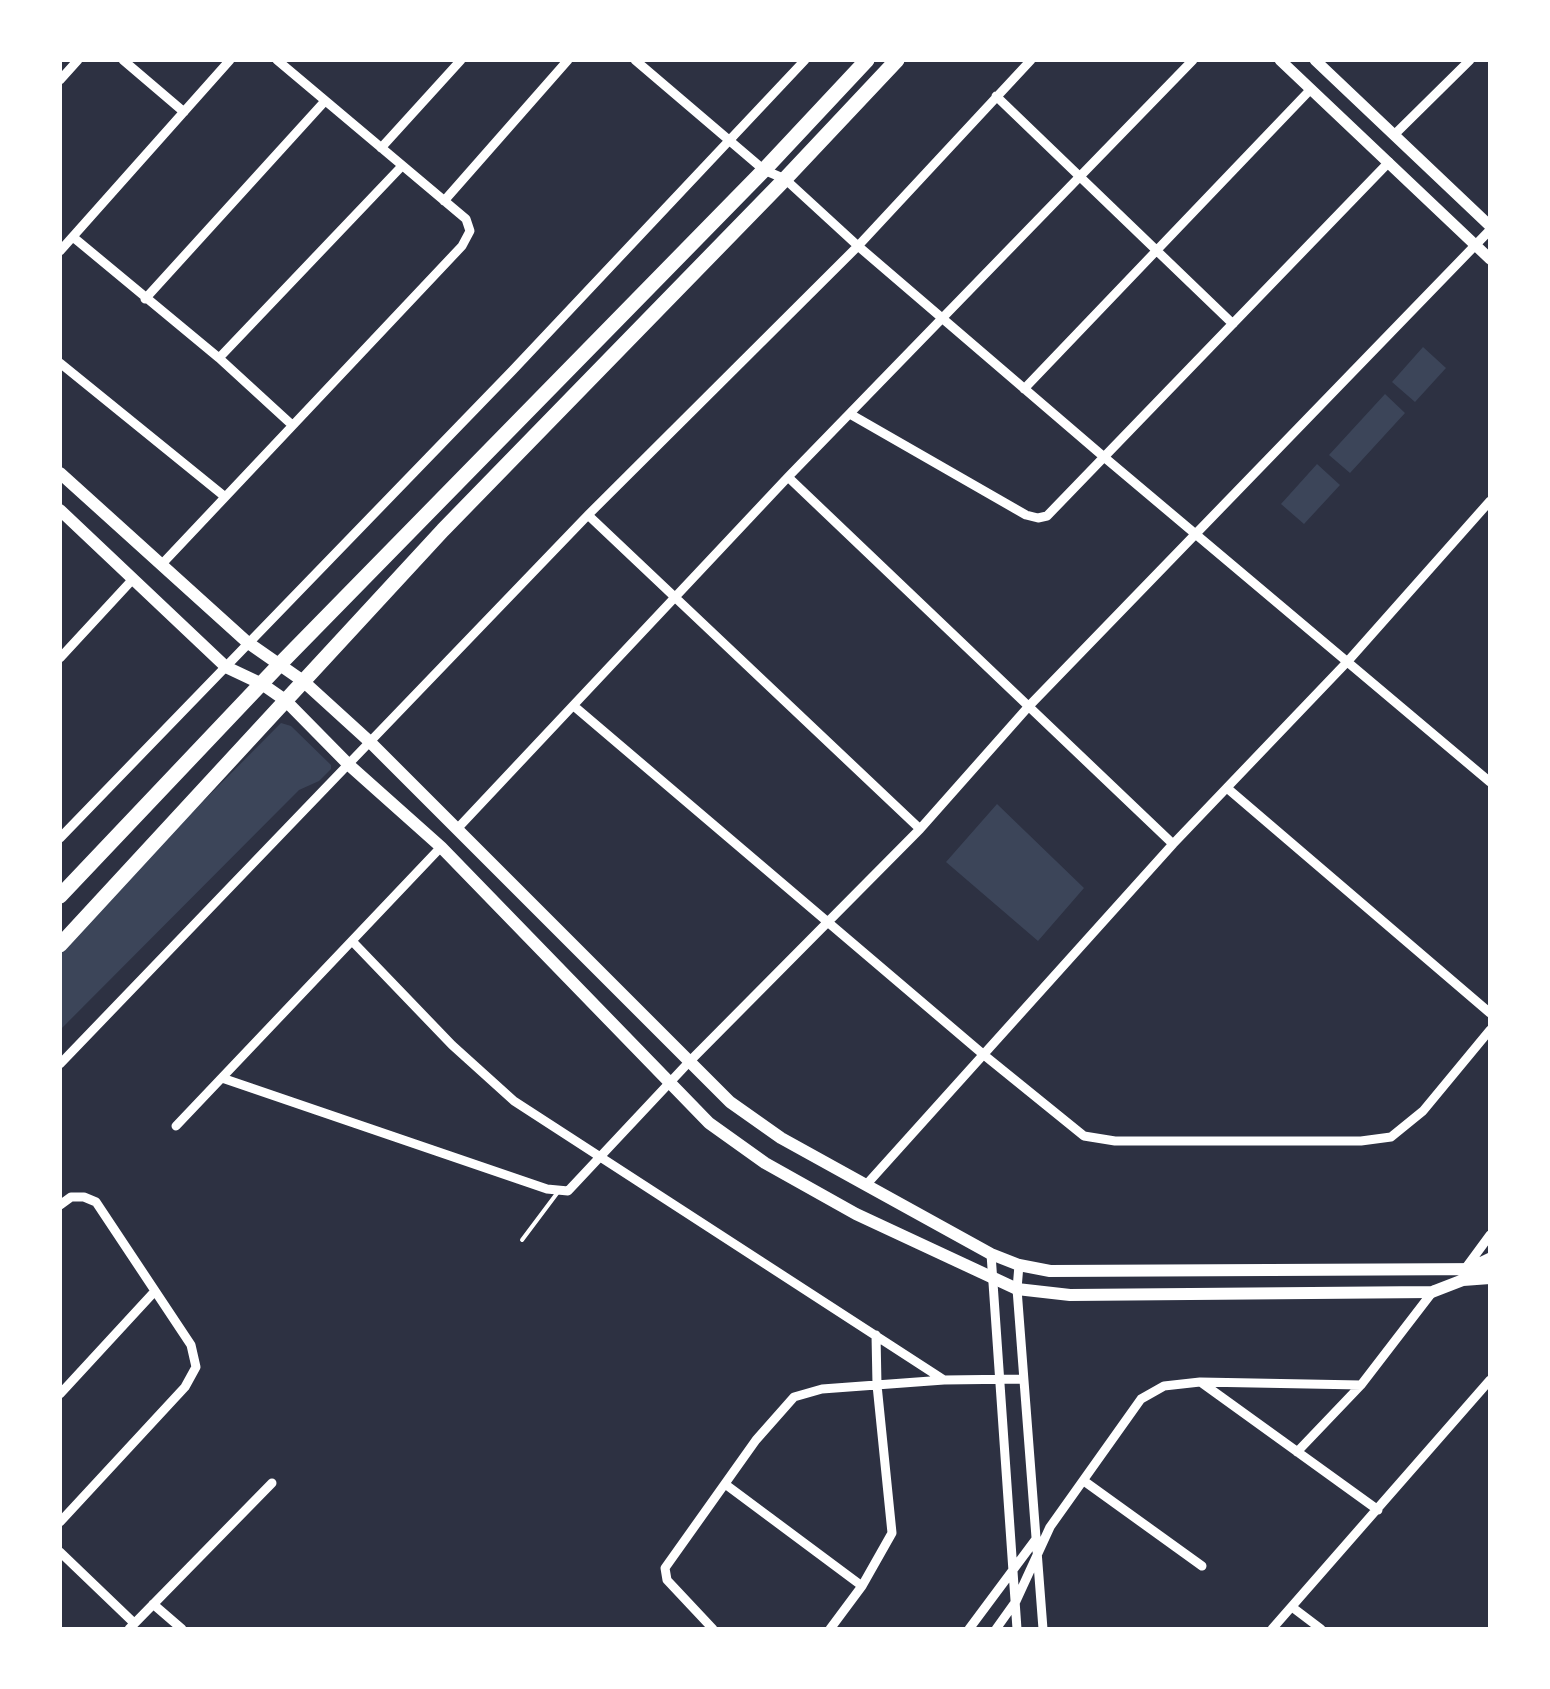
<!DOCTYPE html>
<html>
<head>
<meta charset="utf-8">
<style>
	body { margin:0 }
	#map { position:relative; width:1550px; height:1689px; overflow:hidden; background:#2d3142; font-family:"Fira Sans Condensed",sans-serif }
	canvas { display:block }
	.frame { position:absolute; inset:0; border:62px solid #fff; pointer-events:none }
</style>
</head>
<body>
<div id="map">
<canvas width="1550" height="1689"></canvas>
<div class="frame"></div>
</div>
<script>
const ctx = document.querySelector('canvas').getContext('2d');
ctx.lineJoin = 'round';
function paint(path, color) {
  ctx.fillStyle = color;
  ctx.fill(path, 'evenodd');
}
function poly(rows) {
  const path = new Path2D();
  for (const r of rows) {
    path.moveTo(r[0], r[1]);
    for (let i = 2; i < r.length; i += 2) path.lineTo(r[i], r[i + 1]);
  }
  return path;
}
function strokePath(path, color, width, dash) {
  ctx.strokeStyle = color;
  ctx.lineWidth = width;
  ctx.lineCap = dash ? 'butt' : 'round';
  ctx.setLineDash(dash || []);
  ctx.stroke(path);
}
const green = poly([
	[1423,347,1446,368,1415,402,1392,382],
	[1385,394,1405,413,1350,473,1329,455],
	[1317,464,1340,485,1304,524,1281,504],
	[281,723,291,726,331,765,331,769,319,781,299,790,60,1030,60,950,117,888],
	[997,804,1084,888,1038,941,946,862]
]);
const service = poly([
	[522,1240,558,1192]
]);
const minor = poly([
	[123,60,184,112],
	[635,60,764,170,785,179,858,246,1104,457,1490,782],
	[60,80,78,60],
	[996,96,1233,324],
	[1394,135,1470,60],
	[381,148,461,60],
	[444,201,568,60],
	[73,237,219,358,291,424],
	[60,251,230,60],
	[145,299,325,101],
	[219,358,401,167],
	[60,363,224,496],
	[1024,389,1311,89],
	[850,414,1026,515,1038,518,1047,516,1389,162],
	[788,477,1173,844],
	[588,515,920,829],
	[162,564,462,246,470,231,466,219,277,60],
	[60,658,133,579],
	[575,707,984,1055,1084,1136,1115,1141,1361,1141,1391,1137,1423,1111,1490,1030],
	[1227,788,1490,1013],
	[457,829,788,477,1193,60],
	[60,838,513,370,805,60],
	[352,941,452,1045,514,1101,944,1380],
	[60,1064,588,515,858,246,1031,60],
	[222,1078,547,1189,568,1191,689,1062,920,829,1029,706,1490,230],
	[176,1126,441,847],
	[866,1185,1173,844,1348,661,1490,501],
	[60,1205,71,1197,84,1197,96,1202,191,1345,196,1367,185,1387,60,1522],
	[1490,1235,1465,1269,1490,1257],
	[991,1254,1017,1629],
	[1019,1265,1017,1289,1043,1629],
	[1202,1383,1378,1510],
	[60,1394,155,1291],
	[1297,1452,1361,1385,1434,1290],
	[1084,1481,1202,1566],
	[725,1484,862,1586],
	[60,1552,134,1623],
	[153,1604,182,1629],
	[1292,1607,1321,1629],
	[129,1629,272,1483],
	[713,1629,667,1580,665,1568,756,1440,794,1397,822,1389,944,1380,1023,1379],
	[830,1629,862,1586,892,1533,877,1385,876,1335],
	[969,1629,1036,1539],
	[996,1629,1016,1601,1050,1527,1141,1399,1164,1386,1200,1382,1361,1385],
	[1272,1629,1490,1380]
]);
const tertiary = poly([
	[1280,60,1490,259],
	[1315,60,1490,226]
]);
const secondary = poly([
	[60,473,247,642,303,681,370,742,730,1102,781,1138,866,1185,991,1254,1019,1265,1050,1271,1490,1269],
	[60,510,226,667,262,684,285,700,349,765,441,847,709,1123,765,1163,856,1214,1017,1289,1070,1295,1432,1292,1463,1280,1490,1278]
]);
const trunk = poly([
	[60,896,280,664,764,170,867,60],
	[60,945,443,530,785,179,897,60]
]);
paint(green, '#3c4559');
strokePath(service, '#fff', 4);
strokePath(minor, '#fff', 9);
strokePath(tertiary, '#fff', 11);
strokePath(secondary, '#fff', 12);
strokePath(trunk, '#fff', 15);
</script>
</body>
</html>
